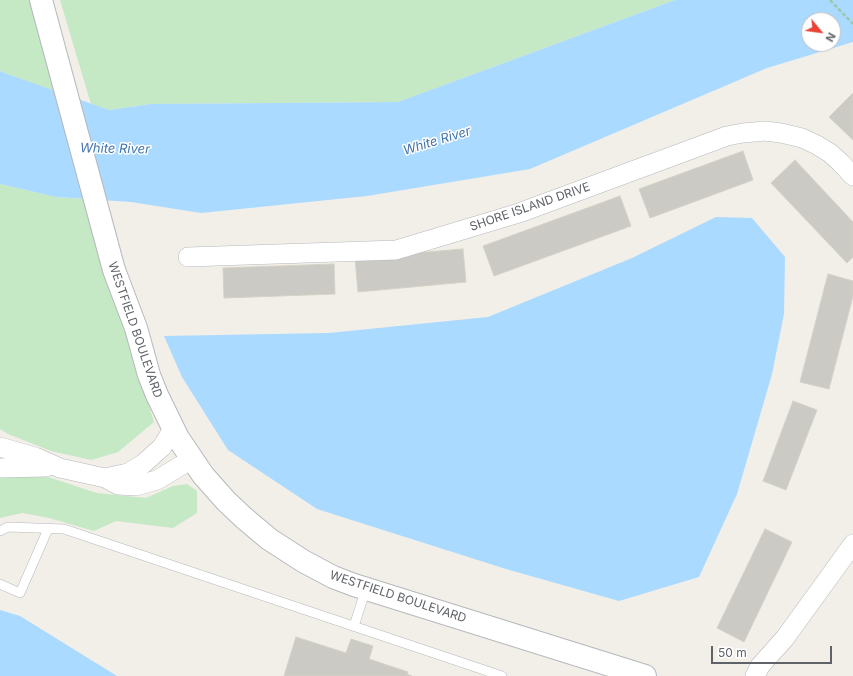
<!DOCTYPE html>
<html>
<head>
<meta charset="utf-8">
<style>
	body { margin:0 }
	#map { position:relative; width:853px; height:676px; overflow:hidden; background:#f1efe8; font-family:Inter,sans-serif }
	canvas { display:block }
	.north { position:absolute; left:801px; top:12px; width:40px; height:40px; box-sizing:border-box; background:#fff; border:1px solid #bfc1c3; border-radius:50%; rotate:119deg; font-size:11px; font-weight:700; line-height:16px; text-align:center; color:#5f6368 }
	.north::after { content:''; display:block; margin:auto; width:14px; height:18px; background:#ea4335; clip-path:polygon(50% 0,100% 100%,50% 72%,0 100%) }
	.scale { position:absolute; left:711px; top:646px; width:121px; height:18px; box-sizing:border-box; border:2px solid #5f6368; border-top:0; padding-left:5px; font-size:12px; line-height:14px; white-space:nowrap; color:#5f6368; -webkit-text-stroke:3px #fff; paint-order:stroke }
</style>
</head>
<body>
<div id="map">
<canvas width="853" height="676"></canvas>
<div class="north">N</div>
<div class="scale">50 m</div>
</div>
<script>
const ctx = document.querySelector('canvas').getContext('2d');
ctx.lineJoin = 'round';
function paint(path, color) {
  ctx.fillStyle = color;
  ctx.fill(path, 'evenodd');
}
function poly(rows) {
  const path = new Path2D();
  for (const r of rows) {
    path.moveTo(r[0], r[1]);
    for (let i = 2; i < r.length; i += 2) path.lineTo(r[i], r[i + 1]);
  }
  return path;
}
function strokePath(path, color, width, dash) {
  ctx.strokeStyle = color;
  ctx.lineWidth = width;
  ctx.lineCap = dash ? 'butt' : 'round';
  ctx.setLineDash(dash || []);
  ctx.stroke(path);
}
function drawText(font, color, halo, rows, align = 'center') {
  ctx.font = font + ' Inter,sans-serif';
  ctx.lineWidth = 3;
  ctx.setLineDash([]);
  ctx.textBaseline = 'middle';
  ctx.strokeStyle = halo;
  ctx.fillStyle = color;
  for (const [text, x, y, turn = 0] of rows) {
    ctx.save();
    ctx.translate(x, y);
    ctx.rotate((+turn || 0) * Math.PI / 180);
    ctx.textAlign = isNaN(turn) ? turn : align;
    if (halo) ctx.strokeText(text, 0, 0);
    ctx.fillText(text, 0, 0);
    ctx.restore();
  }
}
const green = poly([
	[0,0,29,0,55,91,2,72,0,70],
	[60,0,675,0,398,102,151,104,109,110,91,104],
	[0,184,56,197,85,199,154,422,118,452,91,460,51,451,8,434,0,429],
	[12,475,42,475,97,493,146,498,173,486,187,484,197,491,197,513,173,528,116,521,94,531,49,518,22,513,0,518,0,478]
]);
const water = poly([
	[675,0,853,0,853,42,767,68,530,169,367,196,201,213,131,202,56,197,0,184,0,70,2,72,109,110,151,104,398,102],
	[809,20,833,20,833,44,809,44],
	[716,217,752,218,785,257,784,314,772,374,737,494,699,577,619,601,506,569,317,509,228,450,182,377,164,336,329,333,488,317,632,258],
	[0,610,20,616,117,676,0,676]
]);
const building = poly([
	[852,94,853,94,853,140,829,117,852,94],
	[743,151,753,180,650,218,639,189,743,151],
	[795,160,853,222,853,257,847,263,771,183,795,160],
	[620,196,631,226,494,276,483,246,620,196],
	[463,249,466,282,358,292,355,258,463,249],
	[334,264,335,294,224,298,223,268,334,264],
	[828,274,853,281,853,296,829,389,800,382,828,274],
	[793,401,817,410,786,490,763,481,793,401],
	[765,529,792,542,744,642,717,628,765,529],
	[296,637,346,653,351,639,373,646,369,659,408,672,407,674,412,676,284,676,296,637]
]);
const path = poly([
	[830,0,853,24]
]);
const service = poly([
	[0,531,8,527,64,529,502,676],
	[0,584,20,593,48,529],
	[354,626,366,589]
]);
const minor = poly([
	[188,257,396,250,519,213,727,136,743,133,765,131,781,133,802,138,817,145,830,153,841,163,853,176],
	[0,447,35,457,60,468,105,478,118,485,136,486,157,480,192,459],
	[0,468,46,467],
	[105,478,128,473,143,464,162,447,173,429],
	[755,676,760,666,785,638,853,544]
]);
const tertiary = poly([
	[41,0,114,270,136,328,149,375,157,395,178,438,203,475,226,501,244,518,269,539,303,561,333,577,354,585,645,676]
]);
const streetNames = [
	["SHORE ISLAND DRIVE",530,207,-19],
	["WESTFIELD BOULEVARD",135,330,71],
	["WESTFIELD BOULEVARD",398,597,18]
];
const waterNames = [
	["White River",437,141,-17],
	["White River",115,149,1]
];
paint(green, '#c5e8c5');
paint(water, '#aadaff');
paint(building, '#cccac5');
strokePath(building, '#d6d1c6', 1);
strokePath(service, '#b5b8bc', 10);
strokePath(minor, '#b5b8bc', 20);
strokePath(tertiary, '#b5b8bc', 24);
strokePath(path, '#9cc7a9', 2.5, [4, 2]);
strokePath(service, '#fff', 9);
strokePath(minor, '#fff', 19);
strokePath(tertiary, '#fff', 22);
drawText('12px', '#5f6368', '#fff', streetNames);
drawText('italic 13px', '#4174aa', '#fff', waterNames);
</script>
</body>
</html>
